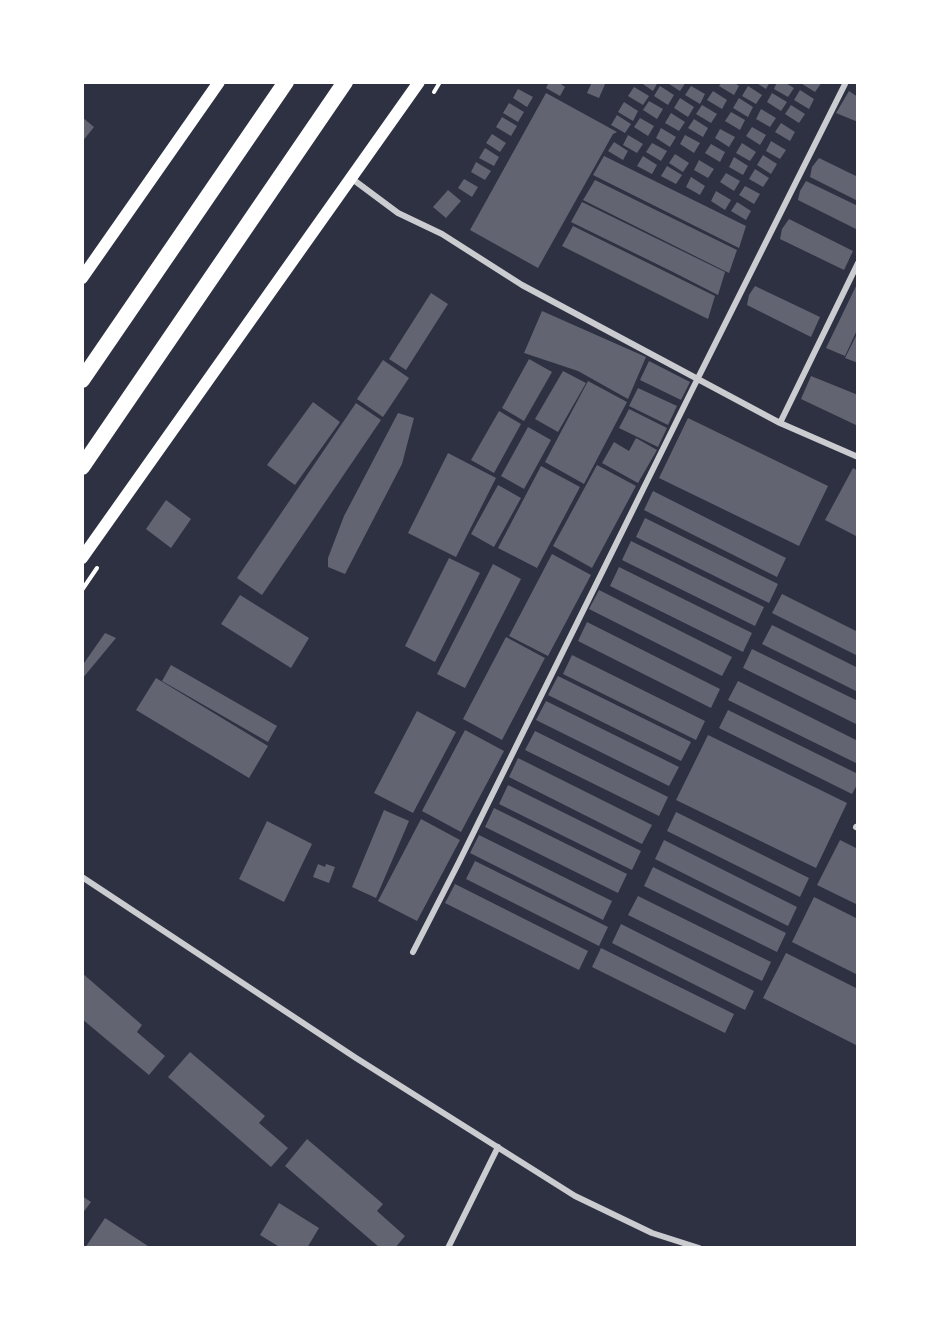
<!DOCTYPE html>
<html>
<head>
<meta charset="utf-8">
<style>
	body { margin:0 }
	#map { position:relative; width:940px; height:1330px; overflow:hidden; background:#2d3142; font-family:"Zilla Slab",serif }
	canvas { display:block }
	.frame { position:absolute; inset:0; border:84px solid #fff; pointer-events:none }
</style>
</head>
<body>
<div id="map">
<canvas width="940" height="1330"></canvas>
<div class="frame"></div>
</div>
<script>
const ctx = document.querySelector('canvas').getContext('2d');
ctx.lineJoin = 'round';
function paint(path, color) {
  ctx.fillStyle = color;
  ctx.fill(path, 'evenodd');
}
function poly(rows) {
  const path = new Path2D();
  for (const r of rows) {
    path.moveTo(r[0], r[1]);
    for (let i = 2; i < r.length; i += 2) path.lineTo(r[i], r[i + 1]);
  }
  return path;
}
function strokePath(path, color, width, dash) {
  ctx.strokeStyle = color;
  ctx.lineWidth = width;
  ctx.lineCap = dash ? 'butt' : 'round';
  ctx.setLineDash(dash || []);
  ctx.stroke(path);
}
const building = poly([
	[549,82,558,82,565,87,560,96,546,88],
	[592,82,606,82,599,98,587,93],
	[640,82,658,82,653,91],
	[666,82,686,82,680,91],
	[722,82,734,82,739,86,734,95,719,86],
	[755,82,770,82,766,89],
	[777,82,784,82,794,88,788,97,774,89],
	[799,82,822,82,815,92],
	[660,86,674,95,668,105,654,96],
	[691,86,705,94,700,104,685,95],
	[748,86,762,95,756,104,742,96],
	[634,87,649,96,643,105,628,96],
	[518,89,533,97,527,107,513,98],
	[800,90,814,99,809,109,794,100],
	[713,91,727,100,722,109,707,100],
	[849,91,858,97,858,122,836,113],
	[546,93,617,132,613,134,538,268,470,230],
	[772,93,787,102,781,111,767,102],
	[680,98,694,107,688,117,674,108],
	[739,98,753,107,748,117,733,108],
	[649,101,663,109,657,119,643,110],
	[624,102,638,111,633,121,618,112],
	[509,103,524,112,518,122,503,113],
	[702,105,717,114,711,123,696,114],
	[791,105,805,114,799,123,785,114],
	[761,109,776,118,770,127,756,119],
	[731,112,745,120,740,130,725,121],
	[671,113,685,122,679,131,665,123],
	[617,115,631,124,625,133,611,125],
	[82,117,94,127,82,142],
	[502,117,517,126,511,136,496,127],
	[640,118,654,126,648,136,634,127],
	[694,119,708,128,703,137,688,128],
	[781,123,795,132,790,141,775,132],
	[752,127,766,135,760,145,746,136],
	[661,128,676,137,670,147,656,138],
	[720,129,735,137,729,147,715,138],
	[492,134,506,143,500,152,486,143],
	[628,135,643,144,637,153,623,145],
	[685,135,700,143,694,153,680,144],
	[771,141,786,150,780,159,766,151],
	[614,142,628,151,623,160,608,151],
	[652,143,667,151,661,161,646,152],
	[742,143,756,152,750,161,736,153],
	[711,144,725,152,720,162,705,153],
	[485,148,499,157,494,166,479,158],
	[675,154,689,163,683,172,669,163],
	[763,155,777,164,771,174,757,165],
	[604,156,746,226,739,248,593,175],
	[643,156,657,165,652,174,637,166],
	[734,157,748,166,743,175,729,167],
	[819,158,858,177,858,201,810,177,812,167],
	[699,160,714,169,708,178,694,170],
	[476,162,491,171,485,180,471,172],
	[667,166,682,175,676,184,661,176],
	[755,169,769,178,763,187,749,179],
	[726,173,740,181,734,191,720,182],
	[691,177,705,186,700,195,686,187],
	[464,179,478,187,472,197,458,188],
	[595,180,737,250,729,273,583,200],
	[806,181,858,206,858,230,798,200,800,191],
	[745,186,760,194,754,204,739,195],
	[448,190,461,201,446,218,433,207],
	[716,191,731,200,725,210,711,201],
	[582,202,725,272,718,295,671,271,571,222],
	[737,202,751,211,746,220,731,211],
	[789,219,853,251,844,270,780,239,782,229],
	[573,226,715,296,708,319,562,246],
	[858,282,858,328,845,356,826,348],
	[755,286,820,317,811,337,747,305,749,295],
	[431,293,448,304,406,370,389,359],
	[542,311,646,357,628,399,578,371,524,353],
	[858,332,858,363,845,358],
	[529,359,552,372,524,421,502,408],
	[383,360,409,378,383,417,357,399],
	[649,361,690,382,681,400,640,380],
	[563,371,586,383,558,432,535,419],
	[811,376,858,395,858,426,801,399],
	[588,381,627,402,584,484,545,462],
	[638,388,677,406,668,425,629,406],
	[313,402,340,422,295,485,267,465],
	[356,403,381,420,262,595,237,578],
	[629,409,667,428,658,447,619,428],
	[499,411,521,424,494,473,471,460],
	[398,413,414,418,402,464,345,574,328,567,328,558,344,516],
	[688,418,828,486,799,546,659,478],
	[528,427,551,440,524,489,501,476],
	[636,438,657,450,638,483,602,463,614,442,629,451],
	[448,453,496,478,456,557,408,533],
	[597,465,636,486,592,568,553,546],
	[541,466,580,487,537,568,498,548],
	[853,468,858,471,858,532,856,536,825,520],
	[498,485,521,498,494,547,471,534],
	[653,491,786,558,777,577,644,510],
	[166,500,191,519,171,548,146,529],
	[645,518,778,584,769,603,636,537],
	[631,541,764,607,755,626,622,560],
	[552,554,591,575,548,656,509,636],
	[449,558,480,573,435,662,405,646],
	[493,564,521,579,465,688,437,674],
	[619,567,752,633,743,652,610,586],
	[599,590,732,657,722,676,589,609],
	[782,594,858,632,858,656,772,613],
	[240,595,309,638,291,668,221,624],
	[587,622,720,689,711,708,578,641],
	[772,625,858,668,858,692,762,644],
	[105,633,116,638,82,679,82,666],
	[506,637,545,658,502,740,463,719],
	[752,649,858,701,858,725,743,668],
	[572,655,705,721,696,740,563,674],
	[171,665,277,726,268,742,162,681],
	[558,676,691,742,681,761,548,695],
	[156,678,268,746,249,778,136,710],
	[738,681,858,741,858,764,728,700],
	[546,701,679,767,669,786,536,720],
	[728,710,858,774,858,783,852,794,719,728],
	[417,711,456,732,413,813,374,793],
	[465,730,504,751,461,832,422,811],
	[535,731,668,797,659,816,525,750],
	[708,735,847,803,816,868,676,800],
	[518,758,652,825,642,844,509,777],
	[508,785,641,851,632,870,499,804],
	[494,808,627,874,618,893,485,827],
	[384,810,409,821,376,898,352,887],
	[676,812,809,878,800,897,667,831],
	[421,819,460,840,417,921,378,901],
	[267,821,312,844,284,902,239,879],
	[479,835,612,901,603,920,470,853],
	[664,840,797,907,788,926,655,859],
	[840,840,858,849,858,905,817,885],
	[475,861,608,927,599,946,466,879],
	[318,864,325,867,326,864,335,867,329,883,313,877],
	[653,867,786,933,777,952,644,886],
	[455,884,588,951,579,970,445,903],
	[638,896,771,962,762,981,628,915],
	[814,897,858,919,858,975,792,942],
	[621,924,754,991,745,1010,612,943],
	[601,948,734,1014,725,1033,592,967],
	[786,953,858,989,858,1046,763,998],
	[82,973,142,1025,137,1032,165,1056,149,1075,82,1019],
	[190,1052,265,1116,259,1123,288,1148,271,1167,168,1077],
	[307,1139,383,1204,377,1211,405,1236,395,1248,380,1248,285,1166],
	[82,1196,91,1202,82,1214],
	[279,1203,319,1228,307,1248,281,1248,260,1235],
	[105,1218,151,1248,85,1248]
]);
const path = poly([
	[434,92,440,82],
	[82,590,97,568]
]);
const minor = poly([
	[351,178,398,213,442,234,522,285,780,423,858,457],
	[780,423,858,263],
	[856,827,858,828],
	[82,877,356,1058,575,1196,652,1233,699,1248],
	[413,952,459,862,698,378,846,82],
	[448,1248,498,1147]
]);
const secondary = poly([
	[82,278,219,82],
	[82,558,419,82]
]);
const trunk = poly([
	[82,380,286,82],
	[82,467,345,82]
]);
paint(building, '#626471');
strokePath(path, '#fff', 4);
strokePath(minor, '#caccd0', 6);
strokePath(secondary, '#fff', 12);
strokePath(trunk, '#fff', 16);
</script>
</body>
</html>
